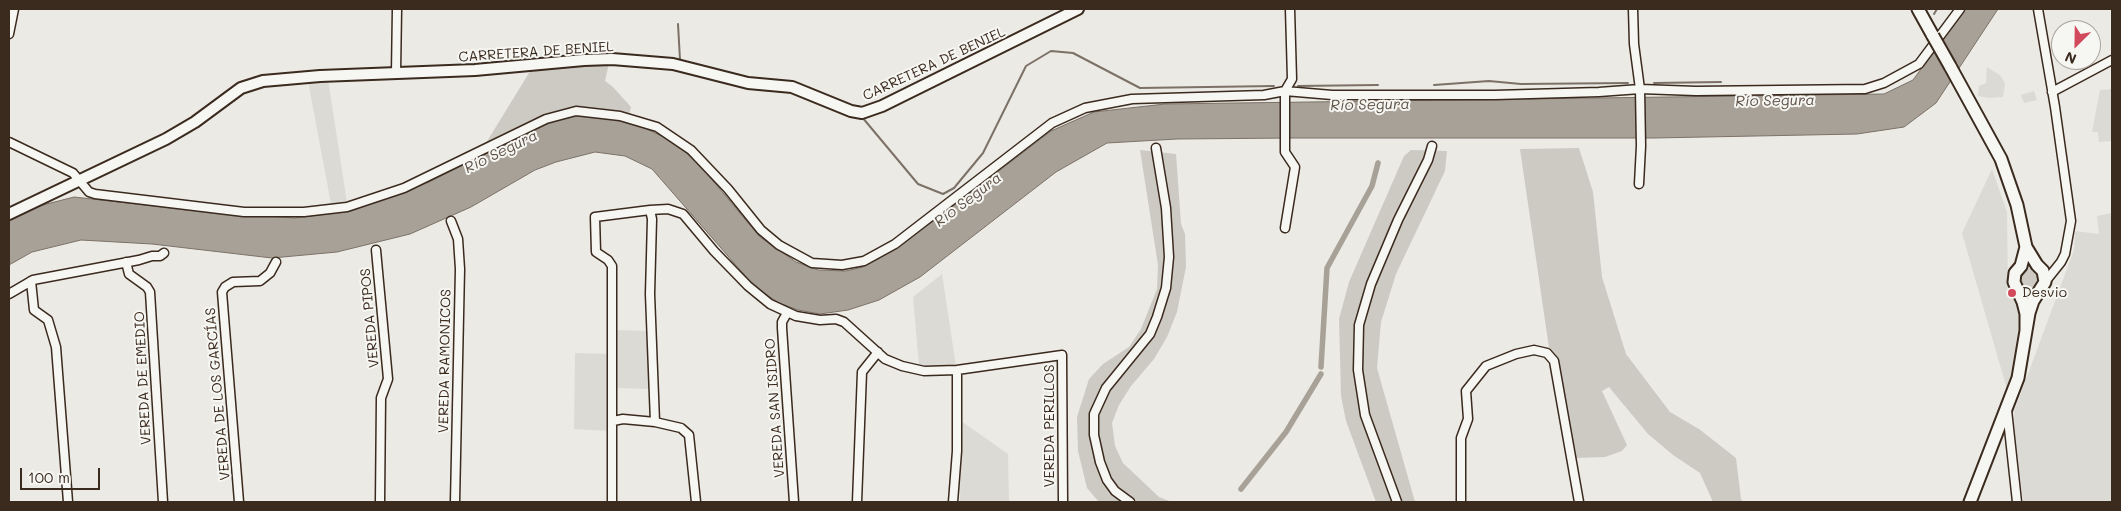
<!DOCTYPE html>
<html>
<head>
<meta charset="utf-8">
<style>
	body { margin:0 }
	#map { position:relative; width:2121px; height:511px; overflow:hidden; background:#ebeae5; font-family:Mali,sans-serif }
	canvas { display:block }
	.frame { position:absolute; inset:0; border:10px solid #3b2a1e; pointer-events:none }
	.north { position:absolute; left:2051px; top:20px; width:50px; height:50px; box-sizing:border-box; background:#f6f6f2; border:1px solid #aba49d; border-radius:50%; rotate:203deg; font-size:14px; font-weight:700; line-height:20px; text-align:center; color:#3b2a1e }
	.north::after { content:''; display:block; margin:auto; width:18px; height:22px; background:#d1495b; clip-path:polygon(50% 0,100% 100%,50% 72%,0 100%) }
	.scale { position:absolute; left:20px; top:468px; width:80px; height:22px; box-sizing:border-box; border:2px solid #3b2a1e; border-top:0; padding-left:6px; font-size:15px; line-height:18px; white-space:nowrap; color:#3b2a1e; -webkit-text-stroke:4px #f6f6f2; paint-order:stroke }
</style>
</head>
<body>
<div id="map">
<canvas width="2121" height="511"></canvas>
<div class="frame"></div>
<div class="north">N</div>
<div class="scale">100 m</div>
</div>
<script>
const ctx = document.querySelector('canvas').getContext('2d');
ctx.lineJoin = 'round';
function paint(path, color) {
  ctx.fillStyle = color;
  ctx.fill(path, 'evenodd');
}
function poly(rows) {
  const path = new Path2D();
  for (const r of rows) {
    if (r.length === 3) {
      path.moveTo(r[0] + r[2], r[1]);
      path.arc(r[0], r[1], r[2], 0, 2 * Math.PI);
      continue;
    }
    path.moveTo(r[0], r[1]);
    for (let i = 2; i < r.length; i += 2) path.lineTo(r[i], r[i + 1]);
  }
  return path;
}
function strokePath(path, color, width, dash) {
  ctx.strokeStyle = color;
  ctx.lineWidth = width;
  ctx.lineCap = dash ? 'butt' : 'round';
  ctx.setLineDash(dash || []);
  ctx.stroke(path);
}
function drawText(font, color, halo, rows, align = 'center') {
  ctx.font = font + ' Mali,sans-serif';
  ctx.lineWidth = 4;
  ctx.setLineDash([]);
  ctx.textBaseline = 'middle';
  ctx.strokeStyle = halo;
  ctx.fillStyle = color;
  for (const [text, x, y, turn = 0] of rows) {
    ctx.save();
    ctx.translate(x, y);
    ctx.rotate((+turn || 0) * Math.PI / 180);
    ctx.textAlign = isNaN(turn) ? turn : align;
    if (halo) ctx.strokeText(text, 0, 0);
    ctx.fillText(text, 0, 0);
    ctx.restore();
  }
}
const built = poly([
	[1987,67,2001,76,2005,84,2003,97,1989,98,1978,96,1979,86,1986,83],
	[328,79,347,203,331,204,308,81],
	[2112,89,2112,141,2099,142,2098,132,2092,132,2100,90],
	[2034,91,2037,100,2024,103,2021,95],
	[1992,169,2007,212,2008,294,2020,304,2022,317,2020,342,2008,393,1962,233],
	[2112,213,2112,502,2023,502,2013,420,2014,412,2074,250,2075,231,2099,234,2097,216],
	[942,274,956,366,919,365,913,297],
	[611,330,649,331,650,389,616,388,610,431,574,429,575,353,610,354],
	[961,421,1008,454,1009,502,960,502]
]);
const green = poly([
	[609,63,605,81,613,87,631,107,629,115,551,114,486,143,532,68],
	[1579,148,1593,192,1602,277,1626,354,1670,412,1699,429,1736,458,1741,499,1743,502,1713,502,1700,473,1673,455,1648,434,1609,387,1602,391,1627,445,1622,451,1605,457,1576,458,1549,348,1520,149],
	[1140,150,1176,154,1181,224,1185,234,1186,267,1177,312,1167,337,1154,359,1131,386,1119,405,1112,423,1115,446,1123,463,1159,497,1172,502,1099,502,1087,488,1078,451,1077,417,1089,379,1103,364,1129,347,1141,329,1157,289,1158,265],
	[1411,150,1447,151,1445,171,1396,274,1381,322,1377,368,1415,502,1376,502,1346,421,1341,396,1339,319,1349,282,1404,156],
	[2029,278,10]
]);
const water = poly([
	[1965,9,1998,9,1936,103,1904,127,1857,134,1654,138,1293,138,1177,139,1107,143,1056,172,920,277,879,300,848,310,820,314,798,310,779,303,755,287,652,169,625,156,595,152,556,162,535,170,471,207,410,234,337,252,272,258,152,244,81,240,32,252,9,265,9,221,35,207,74,197,200,211,294,218,351,211,429,182,544,124,573,116,594,116,634,123,672,141,698,163,760,237,796,262,818,270,846,271,863,267,932,222,1051,131,1094,112,1165,104,1884,94,1913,80,1965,9]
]);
const stream = poly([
	[1934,14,1937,9],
	[678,24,680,60],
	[1654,83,1721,82],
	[1434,85,1489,81,1521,84,1628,83],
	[1298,86,1378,85],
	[862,117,918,184,943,194,954,188,983,153,1026,66,1051,51,1073,53,1140,88,1274,86]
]);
const canal = poly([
	[1321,367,1327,268,1372,186,1378,163],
	[1241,489,1286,432,1321,374]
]);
const minor = poly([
	[1633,9,1634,44,1640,89,1641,146,1639,184],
	[2038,9,2055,107,2071,221,2065,254,2061,262,2045,282],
	[9,34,14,9],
	[396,73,397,9],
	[2052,92,2112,60],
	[9,142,73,173,89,192,95,194,244,212,304,212,347,207,404,188,546,119,576,111,620,116,657,127,691,150,728,189,761,230,779,245,812,263,842,265,864,261,895,244,1052,123,1085,108,1132,99,1264,95,1285,91,1332,95,1495,95,1599,92,1640,89,1696,91,1865,89,1884,83,1919,64,1960,9],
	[451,221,458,239,460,269,455,502],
	[1285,228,1295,167,1285,152,1285,91,1292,79,1290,9],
	[376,250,388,379,381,398,380,502],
	[126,262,129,274,147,287,150,292,163,502],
	[31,281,34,310,48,320,56,347,68,502],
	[9,294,33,280,139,260,152,256,160,256,164,253],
	[787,313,782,322,782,328,794,502],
	[2007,410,2017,502],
	[613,421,623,419,655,422,650,294,652,219,650,210],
	[655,422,681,428,689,435,696,502],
	[239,502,222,292,225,287,233,282,260,281,270,273,276,262],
	[612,502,612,266,608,260,596,252,595,217,650,210,668,209,683,214,714,251,748,286,770,304,796,316,820,320,836,319,844,322,885,359,902,366,924,371,957,370,1062,355,1063,502],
	[857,502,862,372,878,352],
	[953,502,957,451,957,370],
	[1130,502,1115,491,1107,480,1100,462,1094,435,1094,414,1106,388,1150,334,1157,317,1166,288,1169,257,1166,208,1156,148],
	[1397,502,1365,415,1358,370,1359,325,1371,284,1398,220,1428,160,1432,146],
	[1461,502,1461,438,1468,419,1466,391,1486,366,1516,354,1534,350,1547,353,1554,361,1579,502]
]);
const major = poly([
	[9,214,166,139,195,122,241,88,263,81,320,76,475,70,584,60,612,59,673,64,748,83,792,87,851,111,862,113,882,106,1078,9]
]);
const highway = poly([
	[1918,9,1933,36],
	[1950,66,2001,159,2017,205,2026,247,2021,266,2015,273,2014,282,2023,302,2026,314,2026,330],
	[1970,502,2018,378,2029,313,2033,301,2045,282,2043,271,2037,265,2026,247]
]);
const highwayBridge = poly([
	[1933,36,1950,66]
]);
const markers = [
	[2012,293,5,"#d1495b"]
];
const streetNames = [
	["CARRETERA DE BENIEL",536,52,-4],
	["CARRETERA DE BENIEL",934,64,-25],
	["VEREDA PIPOS",370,318,-95],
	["VEREDA RAMONICOS",445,361,-89],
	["VEREDA DE EMEDIO",143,378,-93],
	["VEREDA DE LOS GARCÍAS",218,394,-95],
	["VEREDA SAN ISIDRO",775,408,-94],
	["VEREDA PERILLOS",1050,426,-90]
];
const poiNames = [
	["Desvio",2022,293]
];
const waterNames = [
	["Río Segura",1775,101,-1],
	["Río Segura",1370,105,-1],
	["Río Segura",501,152,-26],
	["Río Segura",968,200,-37]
];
paint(built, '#dcdad4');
paint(green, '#cdcac4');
paint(water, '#a8a198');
strokePath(water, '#7c7167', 1);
strokePath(stream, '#7c7167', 2);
strokePath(canal, '#a8a198', 5.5);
strokePath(minor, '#3b2a1e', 11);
strokePath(major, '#3b2a1e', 14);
strokePath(highway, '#3b2a1e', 15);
strokePath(minor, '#f6f6f2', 8);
strokePath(major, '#f6f6f2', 10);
strokePath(highway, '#f6f6f2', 11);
strokePath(highwayBridge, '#3b2a1e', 15, []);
strokePath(highwayBridge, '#f6f6f2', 11);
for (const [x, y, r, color] of markers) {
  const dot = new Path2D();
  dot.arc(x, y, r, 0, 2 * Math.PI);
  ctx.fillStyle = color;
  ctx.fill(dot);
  strokePath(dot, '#f6f6f2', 2);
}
drawText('14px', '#3b2a1e', '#f6f6f2', streetNames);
drawText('14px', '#3b2a1e', '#f6f6f2', poiNames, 'left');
drawText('italic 15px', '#615449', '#f6f6f2', waterNames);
</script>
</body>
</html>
